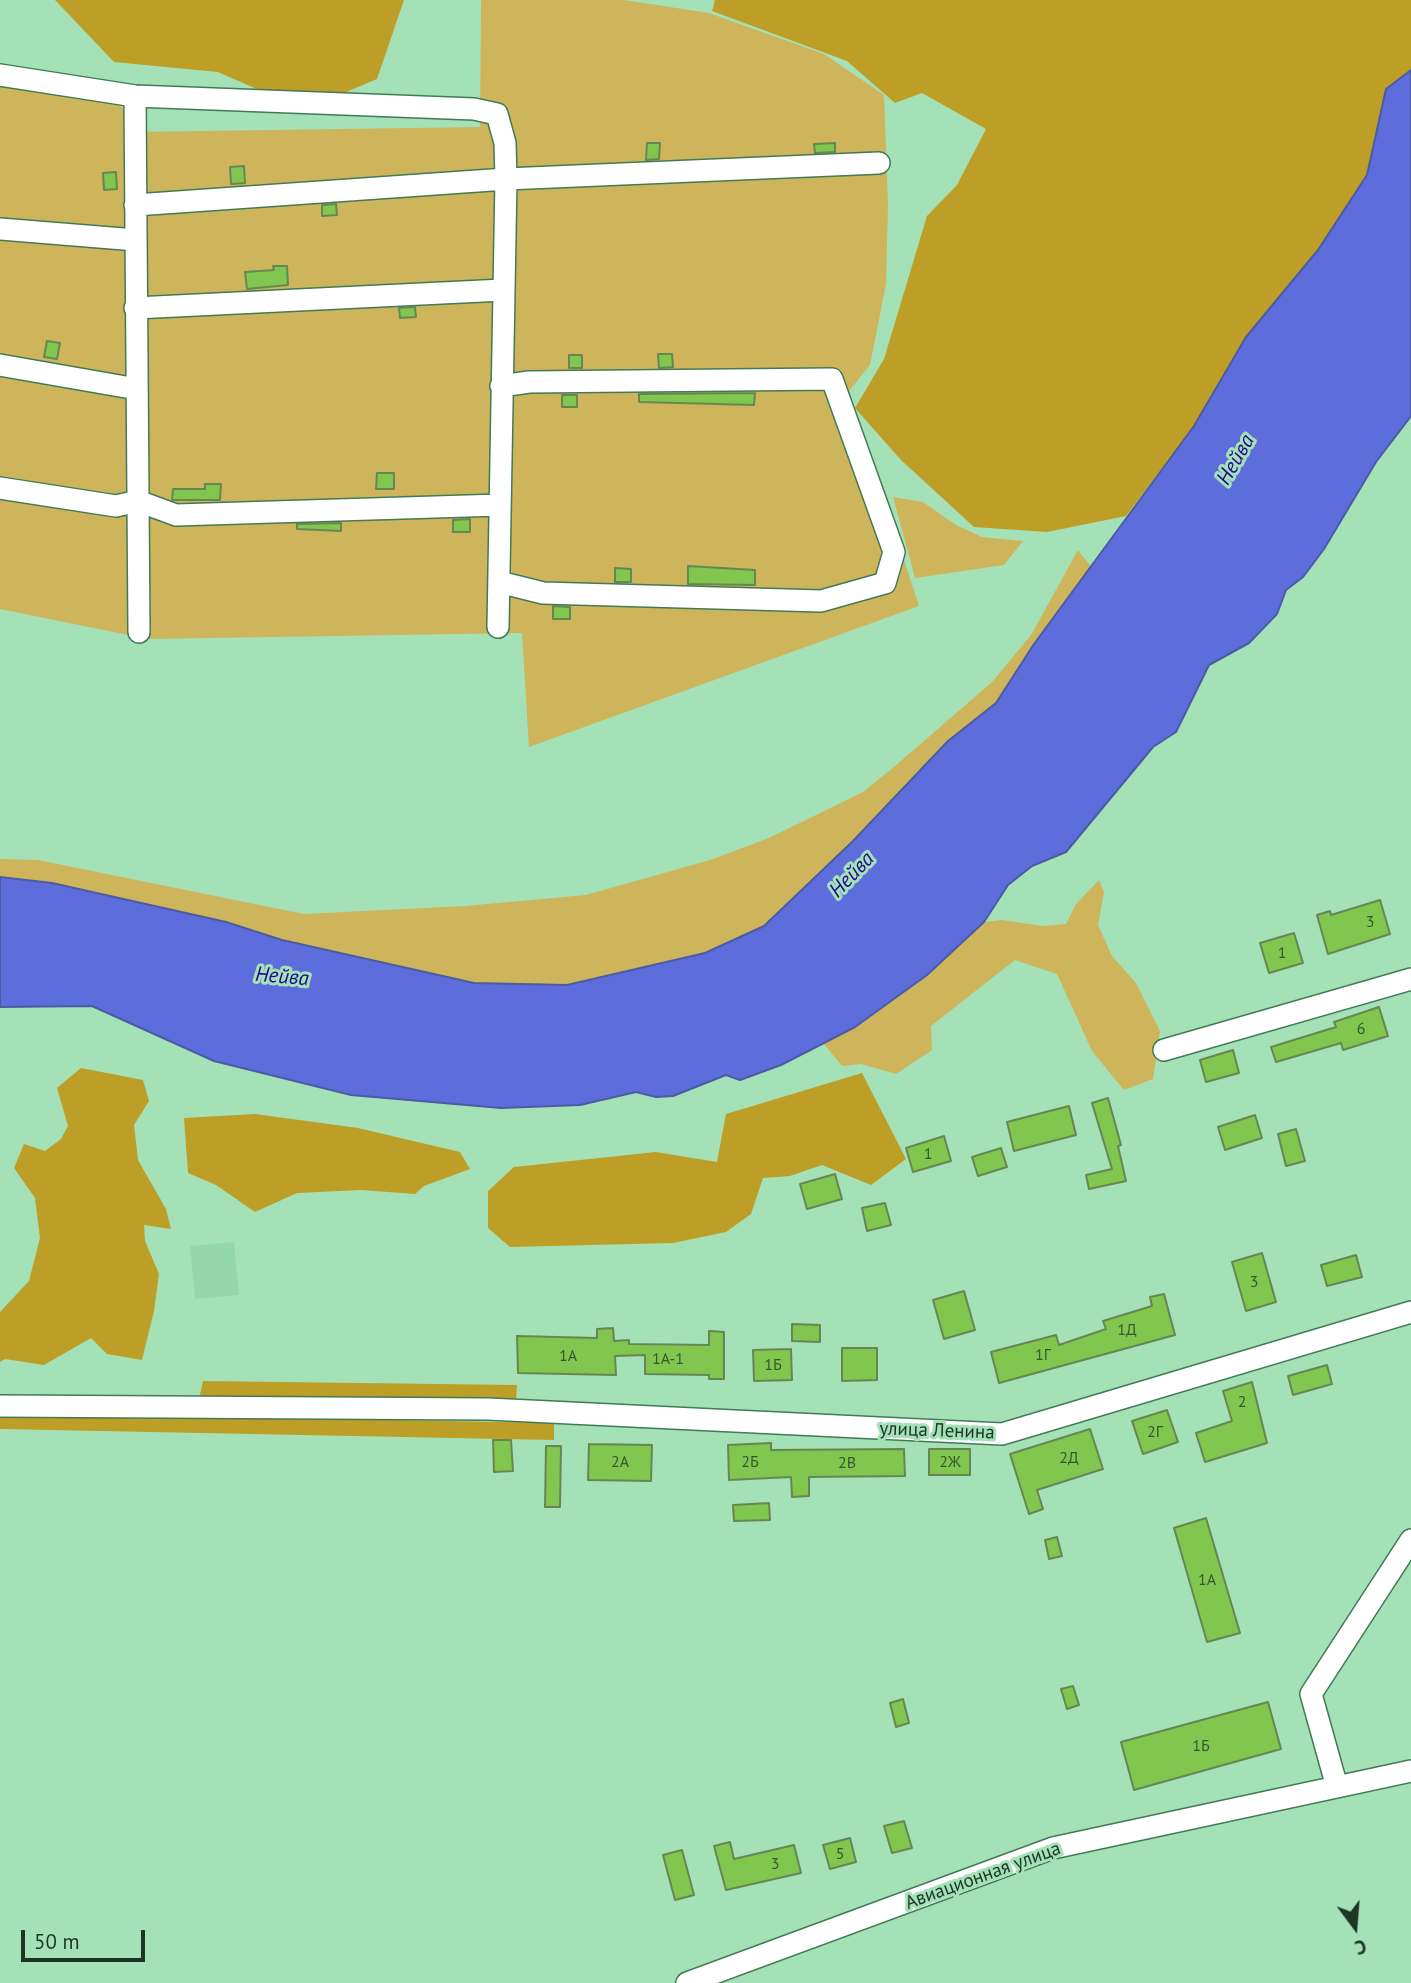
<!DOCTYPE html>
<html>
<head>
<meta charset="utf-8">
<style>
	body { margin:0 }
	#map { position:relative; width:1411px; height:1983px; overflow:hidden; background:#a4e1b7; font-family:"PT Sans",sans-serif }
	canvas { display:block }
	.north { position:absolute; left:1320px; top:1892px; width:70px; height:70px; -webkit-text-stroke:5px #a4e1b7; paint-order:stroke; rotate:164deg; font-size:19px; font-weight:700; line-height:28px; text-align:center; color:#1c3524 }
	.north::after { content:''; display:block; margin:auto; width:24px; height:32px; background:#1c3524; clip-path:polygon(50% 0,100% 100%,50% 72%,0 100%) }
	.scale { position:absolute; left:21px; top:1930px; width:124px; height:32px; box-sizing:border-box; border:4px solid #1c3524; border-top:0; padding-left:9px; font-size:21px; line-height:24px; white-space:nowrap; color:#1c3524; -webkit-text-stroke:5px #a4e1b7; paint-order:stroke }
</style>
</head>
<body>
<div id="map">
<canvas width="1411" height="1983"></canvas>
<div class="north">С</div>
<div class="scale">50 m</div>
</div>
<script>
const ctx = document.querySelector('canvas').getContext('2d');
ctx.lineJoin = 'round';
function paint(path, color) {
  ctx.fillStyle = color;
  ctx.fill(path, 'evenodd');
}
function poly(rows) {
  const path = new Path2D();
  for (const r of rows) {
    path.moveTo(r[0], r[1]);
    for (let i = 2; i < r.length; i += 2) path.lineTo(r[i], r[i + 1]);
  }
  return path;
}
function strokePath(path, color, width, dash) {
  ctx.strokeStyle = color;
  ctx.lineWidth = width;
  ctx.lineCap = dash ? 'butt' : 'round';
  ctx.setLineDash(dash || []);
  ctx.stroke(path);
}
function drawText(font, color, halo, rows, align = 'center') {
  ctx.font = font + ' "PT Sans",sans-serif';
  ctx.lineWidth = 6;
  ctx.setLineDash([]);
  ctx.textBaseline = 'middle';
  ctx.strokeStyle = halo;
  ctx.fillStyle = color;
  for (const [text, x, y, turn = 0] of rows) {
    ctx.save();
    ctx.translate(x, y);
    ctx.rotate((+turn || 0) * Math.PI / 180);
    ctx.textAlign = isNaN(turn) ? turn : align;
    if (halo) ctx.strokeText(text, 0, 0);
    ctx.fillText(text, 0, 0);
    ctx.restore();
  }
}
const built = poly([
	[234,1242,239,1295,195,1299,190,1246]
]);
const green = poly([
	[481,0,624,0,709,13,824,54,884,95,888,205,886,284,870,365,841,401,863,434,919,606,529,747,522,633,148,639,0,609,0,84,103,96,122,107,130,132,480,127],
	[893,497,923,502,956,525,982,537,1023,541,1004,565,915,578],
	[1078,550,1092,568,1034,644,996,703,948,741,853,841,764,926,705,953,567,985,474,983,282,940,226,922,52,883,0,877,0,859,38,860,304,914,465,906,586,895,710,860,769,838,863,792,894,767,992,682,1031,635],
	[1099,880,1104,892,1098,925,1112,956,1136,983,1160,1031,1153,1079,1124,1090,1092,1051,1057,974,1015,960,931,1026,932,1050,896,1074,861,1064,842,1066,823,1043,855,1027,927,975,984,922,1002,920,1043,926,1066,924,1076,904]
]);
const forest = poly([
	[55,0,404,0,377,79,339,95,259,90,218,72,114,62],
	[715,0,1411,0,1411,70,1386,89,1367,175,1318,251,1246,337,1194,426,1126,516,1047,532,974,527,901,460,855,408,884,359,927,216,957,185,986,129,922,93,895,103,847,61,712,11],
	[81,1068,143,1080,149,1101,134,1125,138,1160,166,1209,171,1229,144,1225,145,1241,159,1274,154,1311,142,1360,107,1354,91,1338,44,1365,5,1359,0,1362,0,1312,29,1281,40,1238,35,1198,14,1168,24,1144,45,1151,61,1139,68,1126,57,1088],
	[862,1073,906,1159,871,1185,822,1165,790,1176,763,1178,751,1214,726,1232,673,1243,510,1247,488,1228,488,1191,514,1167,656,1152,717,1162,726,1114],
	[255,1114,358,1128,460,1152,470,1169,424,1186,415,1194,361,1190,297,1193,255,1212,216,1185,188,1173,184,1118],
	[203,1381,517,1385,516,1401,199,1399],
	[0,1413,554,1423,554,1440,0,1429]
]);
const water = poly([
	[1411,70,1411,416,1376,462,1324,549,1303,577,1286,590,1277,614,1249,643,1209,665,1176,732,1153,747,1066,852,1032,866,1008,885,984,922,927,975,855,1027,781,1065,740,1080,726,1075,673,1096,656,1097,636,1092,580,1105,501,1108,351,1095,214,1061,92,1006,0,1007,0,877,52,883,226,922,282,940,474,983,567,985,705,953,764,926,853,841,948,741,996,703,1034,644,1194,426,1246,337,1318,250,1367,175,1386,89,1411,70]
]);
const building = poly([
	[647,143,660,143,659,159,646,160,647,143],
	[835,143,835,152,815,153,814,144,835,143],
	[244,166,245,183,231,184,230,167,244,166],
	[116,172,117,189,104,190,103,173,116,172],
	[336,204,337,215,322,216,322,205,336,204],
	[273,266,287,266,288,285,247,289,245,272,274,270,273,266],
	[415,307,416,317,400,318,399,308,415,307],
	[47,341,60,343,57,359,44,357,47,341],
	[658,354,672,354,673,367,659,368,658,354],
	[569,355,582,355,582,368,569,368,569,355],
	[755,393,754,405,639,402,639,394,755,393],
	[562,395,577,395,577,407,562,407,562,395],
	[377,473,394,473,394,489,376,489,377,473],
	[205,484,221,484,220,500,172,500,173,489,205,489,205,484],
	[470,519,470,532,453,532,453,520,470,519],
	[341,523,341,531,297,529,297,524,341,523],
	[688,566,755,570,755,585,688,584,688,566],
	[615,568,631,569,631,582,615,582,615,568],
	[553,606,570,607,570,619,553,619,553,606],
	[1380,900,1390,934,1328,954,1317,915,1330,911,1331,915,1380,900],
	[1294,933,1303,963,1269,973,1260,943,1294,933],
	[1379,1007,1388,1036,1343,1050,1341,1043,1276,1062,1271,1047,1336,1027,1334,1022,1379,1007],
	[1233,1050,1239,1073,1206,1082,1200,1060,1233,1050],
	[1108,1098,1121,1145,1118,1146,1126,1181,1089,1189,1086,1175,1112,1169,1092,1103,1108,1098],
	[1069,1106,1076,1135,1014,1151,1007,1122,1069,1106],
	[1255,1115,1262,1138,1225,1150,1218,1127,1255,1115],
	[1296,1129,1305,1161,1286,1166,1278,1134,1296,1129],
	[944,1136,951,1161,913,1172,906,1148,944,1136],
	[1001,1148,1007,1167,978,1176,972,1157,1001,1148],
	[835,1174,842,1199,807,1209,800,1184,835,1174],
	[885,1203,891,1225,867,1231,862,1208,885,1203],
	[1262,1253,1276,1302,1246,1311,1232,1262,1262,1253],
	[1356,1255,1362,1277,1327,1286,1321,1265,1356,1255],
	[964,1291,975,1330,944,1339,933,1300,964,1291],
	[1164,1294,1175,1335,999,1383,991,1352,1056,1335,1059,1345,1106,1329,1103,1321,1152,1306,1150,1297,1164,1294],
	[792,1324,820,1325,820,1342,792,1341,792,1324],
	[613,1328,614,1341,629,1340,629,1344,709,1345,709,1331,724,1332,724,1379,709,1379,709,1375,645,1374,645,1355,615,1356,616,1375,518,1373,517,1336,597,1338,597,1329,613,1328],
	[842,1348,877,1348,877,1380,842,1381,842,1348],
	[791,1349,792,1380,754,1381,753,1350,791,1349],
	[1327,1365,1332,1384,1293,1395,1288,1376,1327,1365],
	[1252,1382,1267,1443,1205,1462,1196,1433,1232,1421,1223,1391,1252,1382],
	[1167,1410,1178,1442,1143,1454,1132,1421,1167,1410],
	[1090,1429,1103,1469,1037,1490,1043,1509,1029,1514,1010,1454,1090,1429],
	[493,1440,511,1440,513,1471,494,1472,493,1440],
	[771,1443,771,1450,904,1449,905,1476,809,1477,809,1496,792,1497,791,1477,729,1480,728,1445,771,1443],
	[589,1444,652,1445,651,1481,588,1480,589,1444],
	[546,1446,561,1446,560,1507,545,1507,546,1446],
	[929,1449,970,1449,970,1475,929,1475,929,1449],
	[769,1503,770,1520,734,1521,733,1505,769,1503],
	[1206,1518,1240,1633,1207,1642,1174,1528,1206,1518],
	[1057,1537,1062,1556,1049,1559,1045,1540,1057,1537],
	[1073,1686,1079,1705,1067,1709,1061,1689,1073,1686],
	[903,1699,909,1723,896,1727,890,1703,903,1699],
	[1268,1702,1281,1749,1134,1790,1121,1742,1268,1702],
	[904,1821,912,1848,892,1853,884,1826,904,1821],
	[850,1838,856,1862,830,1869,823,1845,850,1838],
	[730,1842,734,1859,794,1845,801,1873,726,1890,714,1846,730,1842],
	[682,1850,694,1895,675,1900,663,1855,682,1850]
]);
const minor = poly([
	[0,75,135,96,139,632],
	[135,96,474,109,497,114,505,143,506,179,498,627],
	[135,205,506,179,879,163],
	[0,229,136,240],
	[135,308,503,290],
	[0,365,137,389],
	[0,488,116,506,138,501,176,515,500,505],
	[499,582,543,593,821,601,885,583,894,552,832,379,529,382,501,386],
	[1164,1050,1411,979],
	[0,1406,488,1409,1002,1434,1411,1312],
	[1337,1787,1311,1694,1411,1540],
	[687,1983,1053,1848,1411,1771]
]);
const numberNames = [
	["3",1370,922],
	["1",1282,953],
	["6",1361,1029],
	["1",928,1154],
	["3",1254,1282],
	["1Д",1127,1330],
	["1Г",1043,1355],
	["1А",568,1356],
	["1А-1",668,1359],
	["1Б",773,1365],
	["2",1242,1402],
	["2Г",1155,1432],
	["2Д",1069,1458],
	["2А",620,1462],
	["2Б",750,1462],
	["2Ж",950,1462],
	["2В",847,1463],
	["1А",1207,1580],
	["1Б",1201,1746],
	["5",840,1854],
	["3",775,1864]
];
const streetNames = [
	["улица Ленина",937,1431,2],
	["Авиационная улица",983,1876,-20]
];
const waterNames = [
	["Нейва",1236,460,-60],
	["Нейва",852,875,-46],
	["Нейва",282,977,5]
];
paint(built, '#94d8a9');
paint(green, '#ceb55c');
paint(forest, '#bd9f27');
paint(water, '#5d6ddb');
strokePath(water, '#4a5ca4', 2);
paint(building, '#81c64e');
strokePath(building, '#678752', 2);
strokePath(minor, '#417b55', 24);
strokePath(minor, '#fff', 21);
drawText('16px', '#35592e', null, numberNames);
drawText('19px', '#1c3524', '#a4e1b7', streetNames);
drawText('italic 21px', '#220795', '#a4e1b7', waterNames);
</script>
</body>
</html>
